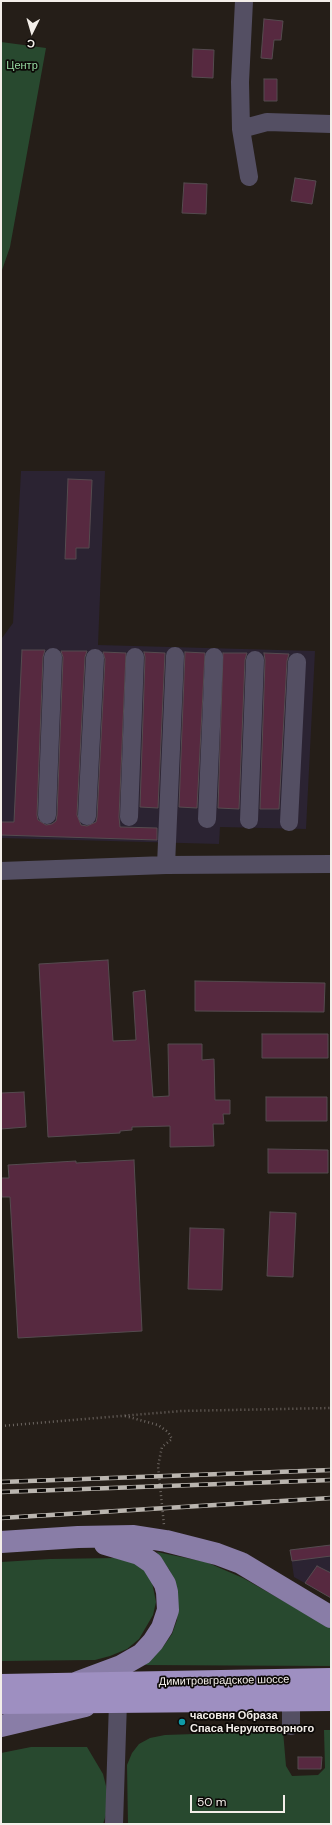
<!DOCTYPE html>
<html>
<head>
<meta charset="utf-8">
<style>
	body { margin:0 }
	#map { position:relative; width:332px; height:1825px; overflow:hidden; background:#251e18; font-family:"DM Sans",sans-serif }
	canvas { display:block }
	.frame { position:absolute; inset:0; border:2px solid #f3eee9; pointer-events:none }
	.north { position:absolute; left:12px; top:12px; width:40px; height:40px; -webkit-text-stroke:3px #0c0907; paint-order:stroke; rotate:185deg; font-size:11px; font-weight:700; line-height:16px; text-align:center; color:#f3eee9 }
	.north::after { content:''; display:block; margin:auto; width:14px; height:18px; background:#f3eee9; clip-path:polygon(50% 0,100% 100%,50% 72%,0 100%) }
	.scale { position:absolute; left:190px; top:1795px; width:95px; height:18px; box-sizing:border-box; border:2px solid #f3eee9; border-top:0; padding-left:5px; font-size:12px; line-height:14px; white-space:nowrap; color:#f3eee9; -webkit-text-stroke:3px #0c0907; paint-order:stroke }
</style>
</head>
<body>
<div id="map">
<canvas width="332" height="1825"></canvas>
<div class="frame"></div>
<div class="north">С</div>
<div class="scale">50 m</div>
</div>
<script>
const ctx = document.querySelector('canvas').getContext('2d');
ctx.lineJoin = 'round';
function paint(path, color) {
  ctx.fillStyle = color;
  ctx.fill(path, 'evenodd');
}
function poly(rows) {
  const path = new Path2D();
  for (const r of rows) {
    path.moveTo(r[0], r[1]);
    for (let i = 2; i < r.length; i += 2) path.lineTo(r[i], r[i + 1]);
  }
  return path;
}
function strokePath(path, color, width, dash) {
  ctx.strokeStyle = color;
  ctx.lineWidth = width;
  ctx.lineCap = dash ? 'butt' : 'round';
  ctx.setLineDash(dash || []);
  ctx.stroke(path);
}
function drawText(font, color, halo, rows, align = 'center') {
  ctx.font = font + ' "DM Sans",sans-serif';
  ctx.lineWidth = 3.5;
  ctx.setLineDash([]);
  ctx.textBaseline = 'middle';
  ctx.strokeStyle = halo;
  ctx.fillStyle = color;
  for (const [text, x, y, turn = 0] of rows) {
    ctx.save();
    ctx.translate(x, y);
    ctx.rotate((+turn || 0) * Math.PI / 180);
    ctx.textAlign = isNaN(turn) ? turn : align;
    if (halo) ctx.strokeText(text, 0, 0);
    ctx.fillText(text, 0, 0);
    ctx.restore();
  }
}
const industrial = poly([
	[21,471,105,471,98,645,315,651,306,829,220,827,219,844,1,838,1,643,2,638,13,623],
	[331,1545,331,1598,294,1577,290,1550]
]);
const green = poly([
	[1,42,46,48,10,247,1,273],
	[157,1552,206,1562,243,1578,331,1628,331,1666,145,1665,163,1647,172,1634,177,1620,178,1593,170,1571],
	[115,1558,137,1563,148,1573,152,1582,156,1602,153,1615,139,1639,127,1649,110,1656,95,1660,1,1661,1,1562,50,1559],
	[324,1730,331,1730,331,1824,128,1824,127,1765,132,1753,139,1744,150,1738,165,1735,283,1731,286,1766,292,1776,318,1775,325,1768],
	[31,1747,87,1747,103,1774,110,1802,103,1824,1,1824,1,1753]
]);
const building = poly([
	[264,19,283,21,281,40,274,40,272,59,261,58,264,19],
	[193,49,214,50,213,78,192,77,193,49],
	[264,79,277,79,277,101,264,101,264,79],
	[295,178,316,181,312,204,291,201,295,178],
	[184,183,207,184,206,214,182,213,184,183],
	[68,479,92,480,89,548,76,548,76,559,65,559,68,479],
	[22,650,45,650,43,657,37,815,38,820,46,825,52,824,56,821,57,815,63,657,61,651,87,651,85,657,77,815,81,825,87,826,96,822,97,817,105,659,103,652,126,653,119,817,120,827,157,828,157,840,1,835,1,822,14,822,22,650],
	[144,652,165,653,158,808,140,807,145,657,144,652],
	[185,652,205,653,197,808,179,807,185,652],
	[223,653,247,653,245,660,239,809,218,808,223,653],
	[264,653,289,654,287,661,279,809,260,809,265,660,264,653],
	[108,960,113,1041,136,1040,133,992,145,990,153,1097,169,1096,168,1044,202,1044,202,1060,214,1059,215,1100,230,1100,230,1114,223,1114,224,1124,213,1124,214,1146,170,1147,170,1126,132,1127,132,1130,120,1131,120,1133,48,1137,39,964,108,960],
	[195,981,325,983,324,1012,195,1011,195,981],
	[262,1034,328,1034,328,1058,262,1058,262,1034],
	[24,1092,26,1127,1,1129,1,1093,24,1092],
	[266,1097,327,1097,327,1121,266,1121,266,1097],
	[268,1149,328,1150,328,1173,268,1173,268,1149],
	[134,1160,142,1331,18,1338,10,1197,2,1197,1,1178,9,1178,8,1165,76,1161,76,1163,134,1160],
	[270,1212,296,1213,293,1277,267,1276,270,1212],
	[190,1228,224,1229,222,1290,188,1289,190,1228],
	[331,1545,331,1556,292,1561,290,1550,331,1545],
	[317,1566,331,1573,331,1598,305,1583,317,1566],
	[298,1757,322,1757,321,1769,298,1769,298,1757]
]);
const path = poly([
	[125,1416,158,1425,168,1432,172,1439,162,1447,158,1466,164,1525],
	[1,1426,181,1411,331,1408]
]);
const minor = poly([
	[244,1,240,82,241,129,249,177],
	[241,129,267,122,331,124],
	[47,815,53,657],
	[87,816,95,658],
	[129,817,135,657],
	[207,819,214,657],
	[249,820,255,660],
	[289,822,297,662],
	[166,865,175,656],
	[1,871,166,865,331,864],
	[291,1701,291,1726],
	[114,1824,118,1702]
]);
const major = poly([
	[1,1542,78,1537,134,1536,166,1541,217,1554,241,1563,331,1617],
	[78,1682,121,1666,142,1654,153,1642,162,1628,168,1610,167,1592,165,1584,152,1563,139,1554,105,1544],
	[1,1726,85,1706]
]);
const highway = poly([
	[1,1685,331,1679],
	[1,1703,331,1700]
]);
const rail = poly([
	[1,1482,331,1470],
	[1,1492,331,1480],
	[1,1518,331,1498]
]);
const markers = [
	[182,1722,4,"#0f9aa8"]
];
const parkNames = [
	["Центр",22,66]
];
const streetNames = [
	["Димитровградское шоссе",224,1681,-1]
];
const poiNames = [
	["часовня Образа",190,1716],
	["Спаса Нерукотворного",190,1729]
];
paint(industrial, '#2b2332');
paint(green, '#28492f');
paint(building, '#572940');
strokePath(building, '#554b4f', 1);
strokePath(path, '#6e6762', 2.5, [1, 3]);
strokePath(minor, '#544f63', 18);
strokePath(major, '#897da7', 22);
strokePath(highway, '#9e8fc1', 22);
strokePath(rail, '#bab5af', 4.5);
strokePath(rail, '#0c0907', 3, [9]);
for (const [x, y, r, color] of markers) {
  const dot = new Path2D();
  dot.arc(x, y, r, 0, 2 * Math.PI);
  ctx.fillStyle = color;
  ctx.fill(dot);
  strokePath(dot, '#0c0907', 1.5);
}
drawText('11px', '#97dba3', '#0c0907', parkNames);
drawText('11px', '#f3eee9', '#0c0907', streetNames);
drawText('bold 11px', '#f3eee9', '#0c0907', poiNames, 'left');
</script>
</body>
</html>
